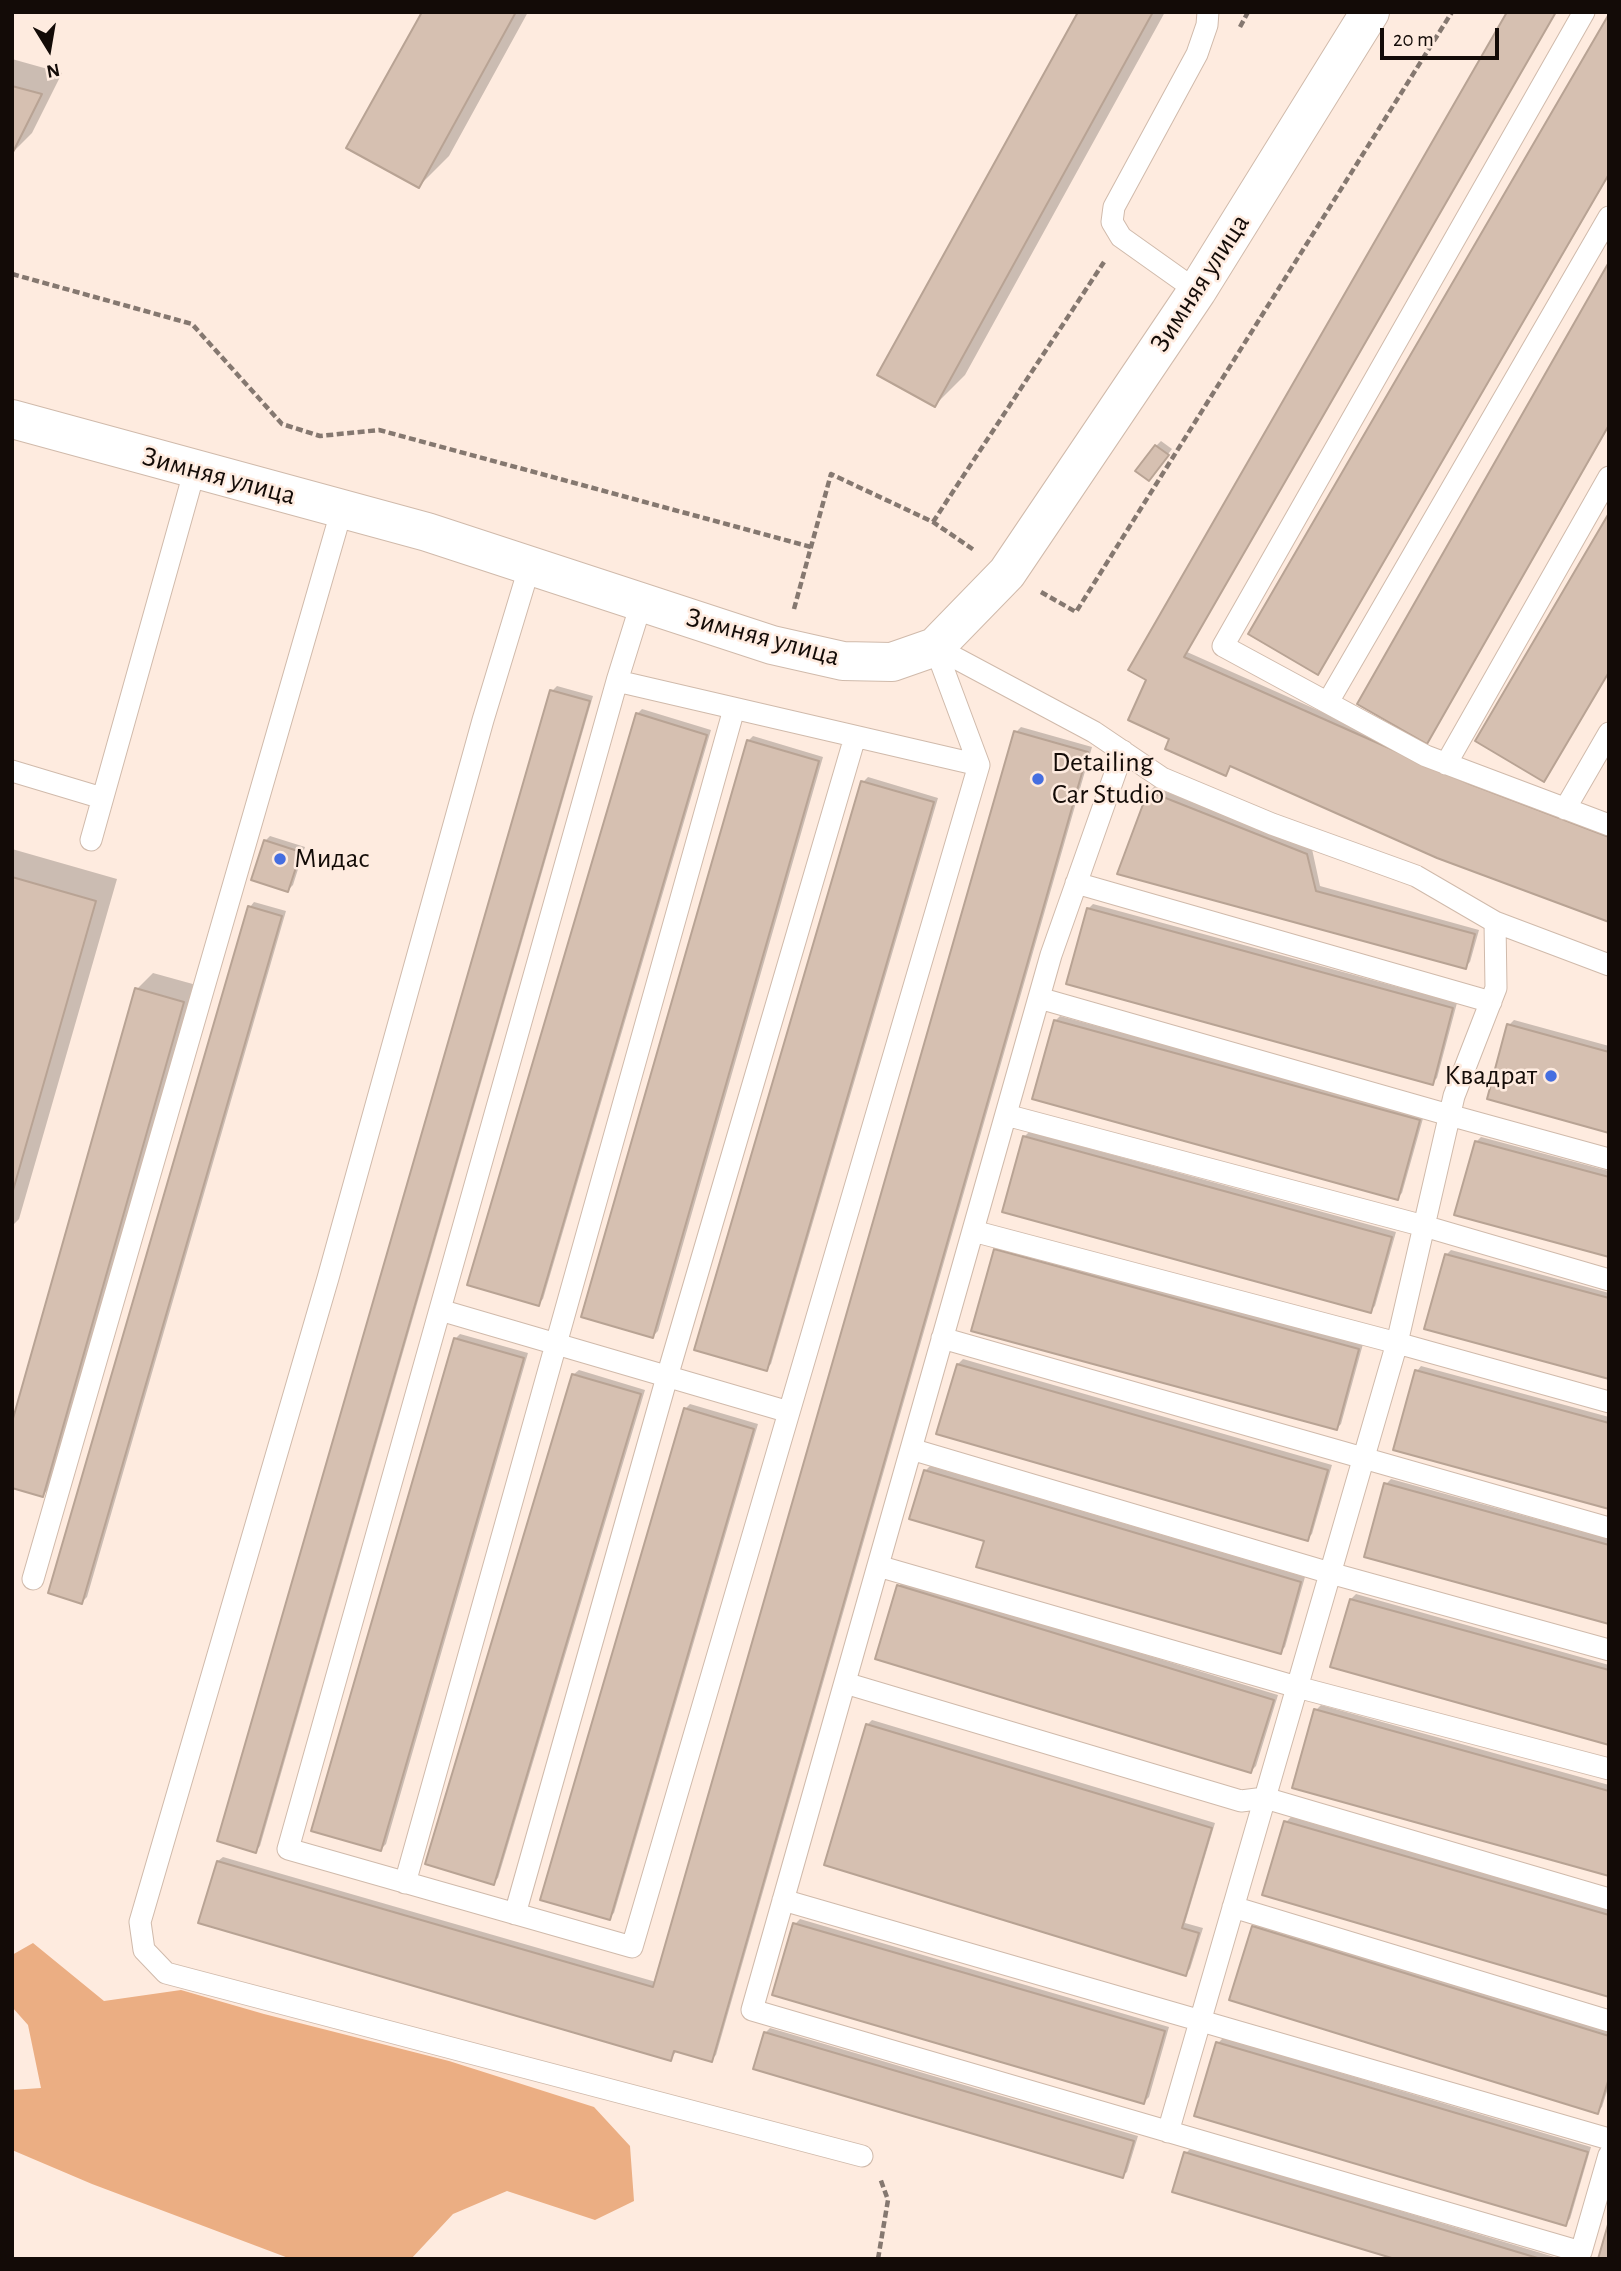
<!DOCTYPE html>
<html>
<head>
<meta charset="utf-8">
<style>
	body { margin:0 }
	#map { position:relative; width:1621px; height:2271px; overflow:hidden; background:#feebdf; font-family:"Alegreya Sans",sans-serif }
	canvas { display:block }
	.frame { position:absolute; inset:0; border:14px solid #130b07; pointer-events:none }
	.north { position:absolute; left:14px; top:14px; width:70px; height:70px; -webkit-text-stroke:5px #feebdf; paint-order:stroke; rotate:169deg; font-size:19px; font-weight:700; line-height:28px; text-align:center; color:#130b07 }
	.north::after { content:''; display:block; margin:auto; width:24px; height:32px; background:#130b07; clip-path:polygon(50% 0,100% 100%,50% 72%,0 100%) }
	.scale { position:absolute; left:1380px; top:28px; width:119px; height:32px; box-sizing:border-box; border:4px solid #130b07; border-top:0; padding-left:9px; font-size:21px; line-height:24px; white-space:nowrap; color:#130b07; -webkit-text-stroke:5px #feebdf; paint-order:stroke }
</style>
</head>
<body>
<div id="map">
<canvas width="1621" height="2271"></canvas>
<div class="frame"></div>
<div class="north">N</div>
<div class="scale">20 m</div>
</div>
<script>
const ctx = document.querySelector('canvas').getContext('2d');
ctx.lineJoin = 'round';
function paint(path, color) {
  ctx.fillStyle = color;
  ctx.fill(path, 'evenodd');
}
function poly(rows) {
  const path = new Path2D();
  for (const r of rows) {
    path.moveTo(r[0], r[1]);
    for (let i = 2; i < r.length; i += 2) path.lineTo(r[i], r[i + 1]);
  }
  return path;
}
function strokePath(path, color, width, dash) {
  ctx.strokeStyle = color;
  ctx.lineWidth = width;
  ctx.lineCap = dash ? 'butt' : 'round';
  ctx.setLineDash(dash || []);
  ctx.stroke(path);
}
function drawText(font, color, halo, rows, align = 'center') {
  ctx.font = font + ' "Alegreya Sans",sans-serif';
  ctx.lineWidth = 5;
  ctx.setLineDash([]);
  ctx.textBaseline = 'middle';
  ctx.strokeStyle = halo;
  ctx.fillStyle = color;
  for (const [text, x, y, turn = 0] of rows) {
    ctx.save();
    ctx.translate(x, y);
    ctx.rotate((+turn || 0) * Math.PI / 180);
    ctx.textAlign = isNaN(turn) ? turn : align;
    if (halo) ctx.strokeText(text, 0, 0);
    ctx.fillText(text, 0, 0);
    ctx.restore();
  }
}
const water = poly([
	[33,1943,104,2001,181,1990,264,2014,449,2061,594,2107,630,2146,634,2201,595,2220,507,2191,453,2214,411,2259,291,2259,92,2184,12,2150,12,2090,41,2088,28,2025,12,2007,12,1955]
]);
const shadow = poly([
	[424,12,528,12,449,156,419,186],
	[1080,12,1165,12,965,375,935,405],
	[1509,12,1556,12,1187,652,1475,780,1609,830,1609,921,1232,765,1225,774,1172,738,1130,719],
	[1609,17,1609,175,1323,667,1318,672],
	[12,59,62,73,32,133,12,153],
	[1609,266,1609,426,1431,737,1427,741],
	[1161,441,1172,449,1149,479,1156,446],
	[557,686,593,696,260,1846,256,1851,552,691],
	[642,709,711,730,543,1299,538,1304,637,714],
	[1021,727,1092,747,716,2055,711,2060,677,2050,671,2059,218,1861,223,1857,656,1982,1016,732],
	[753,736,823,757,658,1331,653,1336,748,741],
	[868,777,938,798,771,1364,766,1369,863,782],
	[1154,787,1312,849,1320,886,1479,930,1470,962,1465,967,1120,873,1149,792],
	[270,836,305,847,293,885,288,890,265,841],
	[12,849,117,879,19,1219,12,1226],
	[254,902,286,911,87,1597,82,1602,250,907],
	[1093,904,1457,1003,1437,1078,1432,1083,1088,909],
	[153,973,200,986,59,1478,43,1495,137,989],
	[1060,1016,1424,1115,1402,1193,1397,1198,1055,1021],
	[1514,1020,1609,1046,1609,1131,1509,1025],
	[1029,1132,1396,1232,1375,1306,1370,1311,1024,1137],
	[1481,1137,1609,1171,1609,1255,1476,1142],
	[1000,1245,1363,1344,1341,1424,1336,1429,995,1250],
	[1451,1250,1609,1293,1609,1377,1446,1255],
	[460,1334,528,1353,386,1844,381,1849,455,1339],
	[963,1359,1332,1465,1312,1534,1307,1539,958,1364],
	[1421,1366,1609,1417,1609,1507,1417,1371],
	[579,1370,645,1390,498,1878,493,1883,427,1863,574,1374],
	[690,1404,758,1424,614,1913,609,1918,685,1409],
	[930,1466,1305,1577,1285,1647,1280,1652,986,1540,925,1471],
	[1391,1479,1609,1539,1609,1622,1386,1484],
	[903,1581,1278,1695,1256,1766,1251,1771,899,1586],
	[1356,1594,1609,1665,1609,1743,1351,1599],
	[1321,1705,1609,1785,1609,1874,1316,1710],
	[872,1720,1215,1823,1185,1923,1203,1928,1190,1969,1185,1974,868,1724],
	[1291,1817,1609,1910,1609,1995,1286,1822],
	[800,1919,1169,2027,1149,2097,1144,2102,795,1924],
	[1258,1922,1609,2030,1609,2085,1602,2107,1597,2112,1253,1926],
	[770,2028,1138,2136,1127,2172,1122,2176,765,2033],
	[1223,2038,1591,2147,1570,2219,1565,2224,1218,2043],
	[1191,2148,1561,2259,1401,2259,1186,2153]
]);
const building = poly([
	[422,12,516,12,419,188,346,148,422,12],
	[1078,12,1153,12,935,407,877,375,1078,12],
	[1507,12,1556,12,1184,657,1470,784,1609,837,1609,922,1437,858,1230,766,1226,776,1165,749,1169,739,1128,720,1146,680,1128,670,1507,12],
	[1609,14,1609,174,1318,675,1248,634,1609,14],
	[12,86,42,94,12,154,12,86],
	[1609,262,1609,425,1427,744,1357,704,1609,262],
	[1155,445,1169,455,1149,481,1135,471,1155,445],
	[1609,513,1609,672,1544,782,1475,741,1609,513],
	[550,690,590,701,256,1853,217,1841,550,690],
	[636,713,707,735,539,1306,467,1285,636,713],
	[1014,731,1088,752,712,2062,674,2051,671,2061,198,1923,217,1861,653,1987,1014,731],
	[747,740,819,761,653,1338,581,1317,747,740],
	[861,781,934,802,767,1371,694,1350,861,781],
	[1148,791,1307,854,1316,891,1475,934,1466,969,1117,874,1148,791],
	[264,840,301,852,288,892,251,880,264,840],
	[12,877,96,901,12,1194,12,877],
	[248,906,282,916,82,1604,48,1593,248,906],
	[1087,908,1453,1008,1433,1085,1066,984,1087,908],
	[135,988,184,1002,43,1497,12,1488,12,1422,135,988],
	[1054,1020,1420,1120,1398,1200,1032,1099,1054,1020],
	[1507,1024,1609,1052,1609,1133,1487,1099,1507,1024],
	[1023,1136,1392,1237,1371,1313,1002,1212,1023,1136],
	[1475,1141,1609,1177,1609,1257,1454,1215,1475,1141],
	[994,1249,1359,1349,1337,1430,971,1331,994,1249],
	[1445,1254,1609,1298,1609,1379,1424,1329,1445,1254],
	[454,1338,524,1358,381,1851,311,1831,454,1338],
	[957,1364,1328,1470,1308,1541,936,1434,957,1364],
	[1415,1370,1609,1423,1609,1509,1393,1450,1415,1370],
	[572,1374,641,1394,494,1885,425,1864,572,1374],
	[684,1408,754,1429,610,1920,540,1900,684,1408],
	[924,1470,1301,1582,1281,1654,976,1567,984,1541,909,1519,924,1470],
	[1384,1483,1609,1545,1609,1624,1364,1557,1384,1483],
	[897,1585,1274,1700,1251,1773,875,1659,897,1585],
	[1350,1599,1609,1670,1609,1745,1330,1667,1350,1599],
	[1314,1709,1609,1791,1609,1876,1292,1788,1314,1709],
	[866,1724,1212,1828,1182,1928,1199,1933,1186,1976,824,1865,866,1724],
	[1284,1821,1609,1915,1609,1997,1262,1895,1284,1821],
	[793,1923,1165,2031,1144,2104,772,1995,793,1923],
	[1252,1926,1609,2036,1609,2078,1598,2114,1229,2000,1252,1926],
	[764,2032,1134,2141,1123,2178,753,2069,764,2032],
	[1216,2042,1588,2152,1566,2226,1194,2116,1216,2042],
	[1184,2152,1541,2259,1395,2259,1172,2192,1184,2152],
	[1609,2221,1609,2259,1598,2259,1609,2221]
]);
const path = poly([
	[1240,27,1248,12],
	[12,274,192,324,282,424,320,436,379,430,811,547],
	[933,522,1104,262],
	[1041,592,1076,612,1452,12],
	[794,609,831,474,933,522,974,550],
	[878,2259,888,2200,880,2178]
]);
const service = poly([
	[1584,12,1223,646,1426,756,1609,825],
	[1197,291,1121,237,1112,222,1114,207,1197,54,1207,25,1208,12],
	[530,565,483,720,328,1278,140,1922,144,1950,166,1973,862,2156],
	[642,601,617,681,288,1849,632,1947,979,765,935,647],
	[935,647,1094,732,1162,778,1272,824,1416,876,1495,922,1496,988,1454,1096,1397,1343,1609,1402],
	[617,681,979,765],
	[1328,702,1609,217],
	[1123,751,1051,955,752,2010,1581,2252,1609,2155],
	[1446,764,1609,477],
	[12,771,102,798],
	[1565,809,1609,733],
	[91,840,195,469],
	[1076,883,1491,1002],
	[1495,922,1609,965],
	[1039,998,1449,1115,1609,1159],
	[1006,1115,1424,1226,1609,1280],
	[973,1231,1397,1343,1168,2132],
	[440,1310,789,1412],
	[942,1338,1609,1528],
	[911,1449,1330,1573,1609,1650],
	[878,1566,1297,1687,1609,1769],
	[33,1579,342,509],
	[845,1683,1241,1801,1265,1798,1609,1899],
	[405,1883,734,709],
	[783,1900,1609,2139],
	[1233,1907,1609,2021],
	[515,1914,667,1377,855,737]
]);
const tertiary = poly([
	[12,419,427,532,772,645,843,661,892,662,935,647,1007,573,1197,291,1370,12]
]);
const markers = [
	[1038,779,7,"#456ee0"],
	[280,859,7,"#456ee0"],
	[1551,1076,7,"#456ee0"]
];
const streetNames = [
	["Зимняя улица",1200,283,-57],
	["Зимняя улица",219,476,15],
	["Зимняя улица",763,637,15]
];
const poiNames = [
	["Detailing",1052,763],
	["Car Studio",1052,795],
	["Мидас",294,859],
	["Квадрат",1537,1076,"right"]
];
paint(water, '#ebae83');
paint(shadow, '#0003');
paint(building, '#d6c0b1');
strokePath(building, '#b8a394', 2);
strokePath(service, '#d0baab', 23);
strokePath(tertiary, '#d0baab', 40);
strokePath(path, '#857870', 4.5, [7, 3.5]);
strokePath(service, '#fff', 21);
strokePath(tertiary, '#fff', 38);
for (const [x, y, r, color] of markers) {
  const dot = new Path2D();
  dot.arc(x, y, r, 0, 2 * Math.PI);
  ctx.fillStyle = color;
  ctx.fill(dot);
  strokePath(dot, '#feebdf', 2.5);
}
drawText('28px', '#130b07', '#feebdf', streetNames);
drawText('28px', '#130b07', '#feebdf', poiNames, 'left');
</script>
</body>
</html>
